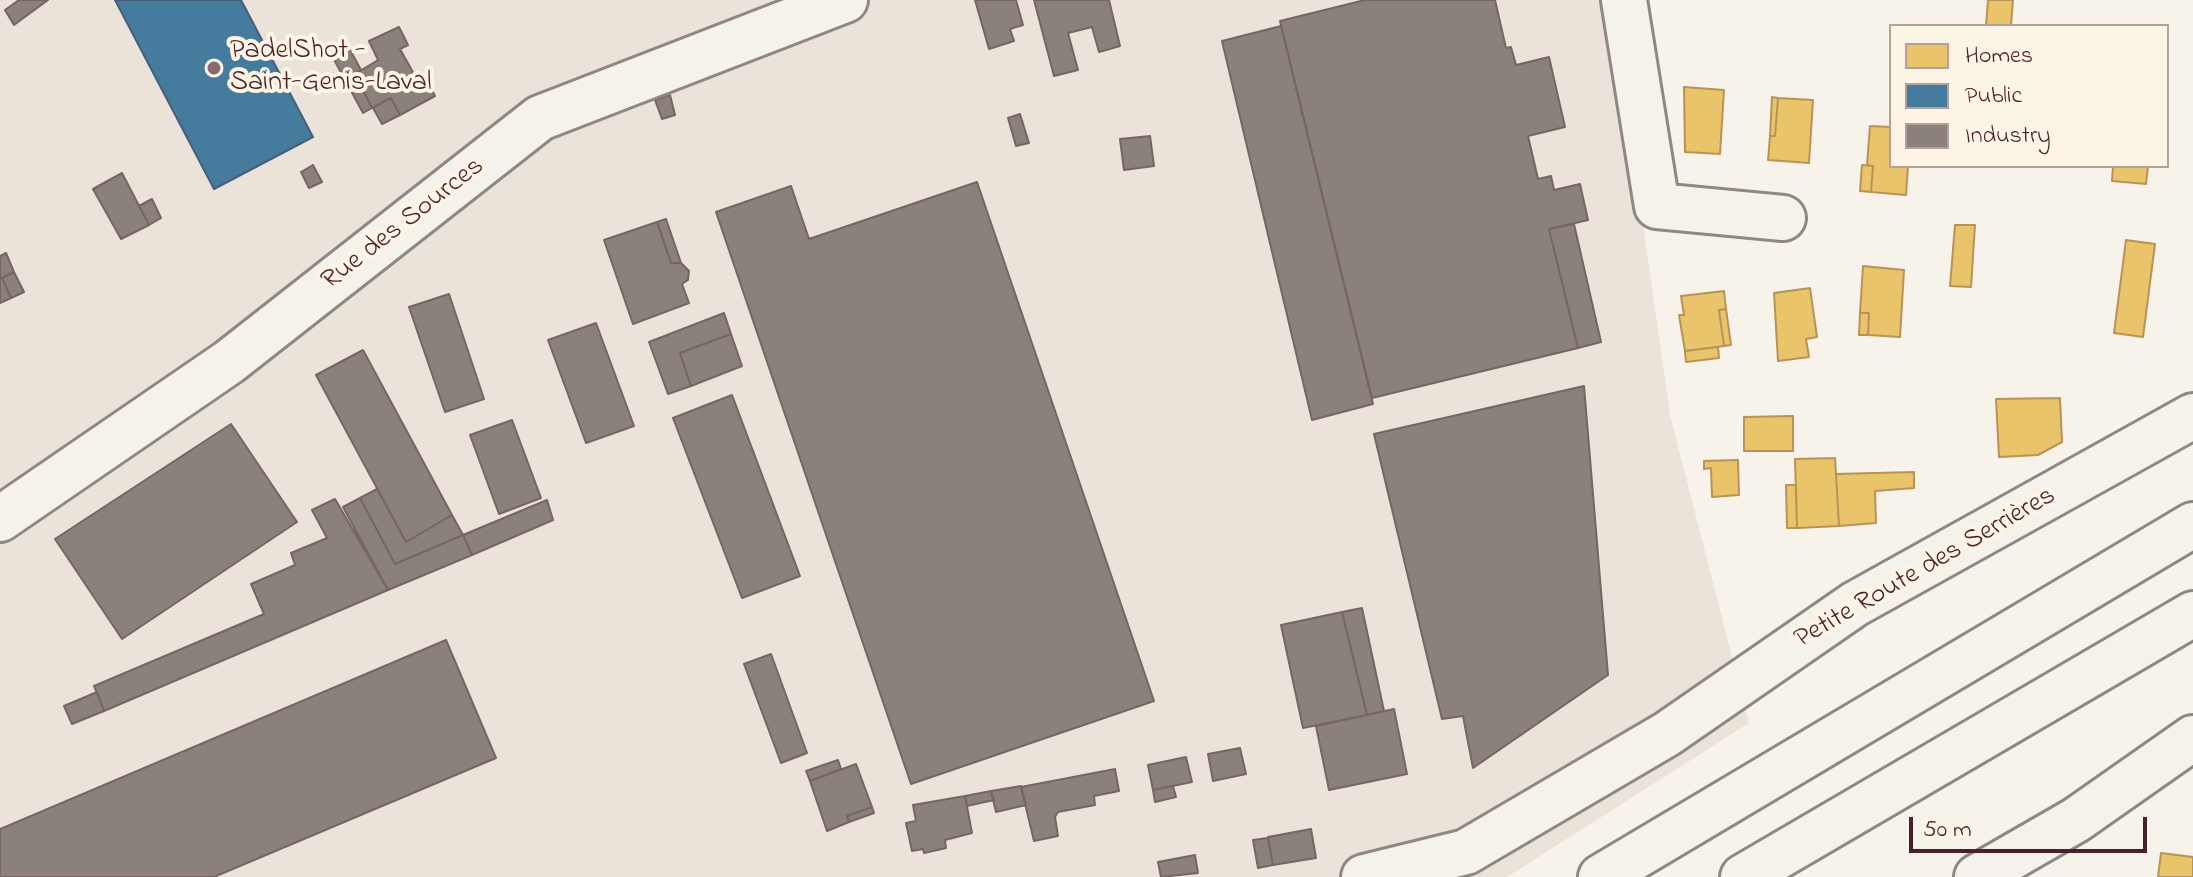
<!DOCTYPE html>
<html>
<head>
<meta charset="utf-8">
<style>
	body { margin:0 }
	#map { position:relative; width:2193px; height:877px; overflow:hidden; background:#f7f3ea; font-family:"Indie Flower",sans-serif }
	canvas { display:block }
	.legend { position:absolute; left:1889px; top:24px; width:280px; height:144px; box-sizing:border-box; background:#fcf5e5; border:2px solid #b59f9b; margin:0; padding:10px 14px; list-style:none; font-size:24px; color:#4a1f2b }
	.legend li { display:flex; align-items:center; gap:16px; height:40px }
	.legend b { width:40px; border:2px solid #b59f9b }
	.scale { position:absolute; left:1909px; top:817px; width:238px; height:36px; box-sizing:border-box; border:4px solid #4a1f2b; border-top:0; padding-left:10px; font-size:24px; line-height:28px; white-space:nowrap; color:#4a1f2b; -webkit-text-stroke:6px #fcf5e5; paint-order:stroke }
</style>
</head>
<body>
<div id="map">
<canvas width="2193" height="877"></canvas>
<ul class="legend">
<li><b style="height:22px;background:#e9c46a"></b>Homes</li>
<li><b style="height:22px;background:#457b9d"></b>Public</li>
<li><b style="height:22px;background:#8a817c"></b>Industry</li>
</ul>
<div class="scale">50 m</div>
</div>
<script>
const ctx = document.querySelector('canvas').getContext('2d');
ctx.lineJoin = 'round';
function paint(path, color) {
  ctx.fillStyle = color;
  ctx.fill(path, 'evenodd');
}
function poly(rows) {
  const path = new Path2D();
  for (const r of rows) {
    path.moveTo(r[0], r[1]);
    for (let i = 2; i < r.length; i += 2) path.lineTo(r[i], r[i + 1]);
  }
  return path;
}
function strokePath(path, color, width, dash) {
  ctx.strokeStyle = color;
  ctx.lineWidth = width;
  ctx.lineCap = dash ? 'butt' : 'round';
  ctx.setLineDash(dash || []);
  ctx.stroke(path);
}
function drawText(font, color, halo, rows, align = 'center') {
  ctx.font = font + ' "Indie Flower",sans-serif';
  ctx.lineWidth = 8;
  ctx.setLineDash([]);
  ctx.textBaseline = 'middle';
  ctx.strokeStyle = halo;
  ctx.fillStyle = color;
  for (const [text, x, y, turn = 0] of rows) {
    ctx.save();
    ctx.translate(x, y);
    ctx.rotate((+turn || 0) * Math.PI / 180);
    ctx.textAlign = isNaN(turn) ? turn : align;
    if (halo) ctx.strokeText(text, 0, 0);
    ctx.fillText(text, 0, 0);
    ctx.restore();
  }
}
const built = poly([
	[0,0,1611,0,1670,415,1749,723,1507,877,0,877]
]);
const homes = poly([
	[1988,0,2013,0,2011,26,1986,26,1988,0],
	[1684,87,1724,90,1720,154,1685,152,1684,87],
	[1772,97,1778,98,1775,136,1770,136,1772,97],
	[1778,98,1813,100,1809,163,1768,160,1770,136,1775,136,1778,98],
	[1870,126,1891,127,1891,166,1908,166,1906,195,1871,192,1873,166,1867,165,1870,126],
	[1862,165,1873,166,1871,192,1860,191,1862,165],
	[2113,166,2148,166,2146,184,2112,181,2113,166],
	[1955,225,1975,225,1971,287,1950,286,1955,225],
	[2126,240,2155,244,2143,337,2114,333,2126,240],
	[1863,266,1904,270,1900,337,1868,335,1869,313,1860,313,1863,266],
	[1810,288,1817,337,1806,339,1809,357,1778,361,1774,293,1810,288],
	[1724,291,1726,309,1719,310,1724,346,1685,351,1679,315,1684,315,1681,296,1724,291],
	[1726,309,1731,345,1724,346,1719,310,1726,309],
	[1860,313,1869,313,1868,335,1859,335,1860,313],
	[1718,347,1719,358,1686,362,1685,351,1718,347],
	[2060,398,2062,442,2038,455,1999,457,1996,399,2060,398],
	[1793,416,1793,451,1744,451,1744,417,1793,416],
	[1835,458,1839,526,1797,528,1795,459,1835,458],
	[1738,460,1739,495,1712,497,1711,468,1704,469,1704,461,1738,460],
	[1914,472,1914,488,1875,491,1876,523,1839,526,1836,474,1914,472],
	[1786,485,1796,485,1797,528,1787,528,1786,485],
	[2161,853,2193,857,2193,877,2158,877,2161,853]
]);
const public = poly([
	[115,0,241,0,313,137,214,189,115,0]
]);
const industry = poly([
	[19,0,48,0,14,25,5,10,19,0],
	[975,0,1016,0,1023,25,1010,29,1014,41,989,49,975,0],
	[1034,0,1109,0,1120,46,1099,52,1092,27,1068,33,1078,70,1054,76,1034,0],
	[1365,0,1495,0,1506,48,1511,47,1516,65,1549,57,1565,127,1528,136,1538,179,1551,176,1554,190,1580,184,1588,220,1549,229,1578,348,1372,398,1280,21,1365,0],
	[1281,26,1373,404,1312,420,1222,41,1281,26],
	[399,27,408,45,400,49,419,83,426,79,435,96,400,115,391,98,372,108,355,74,378,60,369,41,399,27],
	[348,46,361,70,355,74,372,108,363,113,331,54,348,46],
	[670,95,675,115,662,119,655,100,670,95],
	[391,98,400,115,382,124,373,108,391,98],
	[1020,114,1029,143,1016,146,1008,118,1020,114],
	[1150,136,1154,166,1124,170,1120,139,1150,136],
	[313,165,322,182,309,188,301,172,313,165],
	[122,173,149,225,121,239,93,189,122,173],
	[977,182,1154,701,911,784,716,212,791,186,809,239,977,182],
	[152,199,161,218,149,225,139,206,152,199],
	[666,219,681,263,671,263,657,222,666,219],
	[657,222,671,263,681,263,689,271,688,280,682,284,689,303,633,324,604,240,657,222],
	[1574,224,1601,342,1578,348,1549,229,1574,224],
	[6,253,14,272,2,278,11,298,0,303,0,256,6,253],
	[14,272,24,292,11,298,2,278,14,272],
	[449,294,484,399,445,412,409,307,449,294],
	[724,313,731,334,680,353,691,386,668,394,649,342,724,313],
	[596,323,634,426,586,443,548,340,596,323],
	[731,334,742,366,691,386,680,353,731,334],
	[363,350,452,515,406,542,316,375,363,350],
	[1584,386,1608,675,1473,768,1463,716,1442,719,1374,434,1584,386],
	[732,395,800,576,742,598,673,418,732,395],
	[512,420,541,498,499,514,470,435,512,420],
	[231,424,297,522,122,639,55,539,231,424],
	[377,489,406,542,452,515,463,535,395,564,360,498,377,489],
	[360,498,395,564,463,535,472,555,388,590,343,507,360,498],
	[335,499,388,590,104,711,94,686,264,614,251,584,295,565,291,553,327,538,312,510,335,499],
	[547,500,553,520,472,555,463,535,547,500],
	[1362,608,1384,711,1367,715,1342,612,1362,608],
	[1342,612,1367,715,1303,728,1281,625,1342,612],
	[446,640,496,758,214,877,0,877,0,829,446,640],
	[771,654,807,753,781,763,744,664,771,654],
	[97,692,104,711,72,724,64,706,97,692],
	[1394,709,1407,774,1329,790,1316,726,1394,709],
	[1240,748,1246,774,1213,781,1208,754,1240,748],
	[1186,757,1192,782,1153,790,1148,765,1186,757],
	[838,760,841,769,810,781,806,771,838,760],
	[856,764,872,807,847,816,849,822,827,831,810,781,856,764],
	[1115,769,1119,791,1094,796,1095,805,1058,812,1055,817,1058,836,1034,841,1021,787,1115,769],
	[1021,786,1026,805,996,812,991,791,1021,786],
	[1173,786,1176,797,1155,802,1153,790,1173,786],
	[991,791,994,800,967,806,965,796,991,791],
	[965,796,972,833,945,840,946,848,924,853,923,849,912,851,906,823,916,821,913,805,965,796],
	[872,807,874,813,849,822,847,816,872,807],
	[1311,829,1316,858,1273,865,1268,837,1311,829],
	[1268,838,1273,865,1258,868,1253,840,1268,838],
	[1195,855,1198,873,1161,877,1158,862,1195,855]
]);
const minor = poly([
	[1624,0,1657,206,1783,218],
	[0,519,229,362,540,118,845,0],
	[1364,877,1466,852,1667,734,1855,604,2193,416],
	[1977,877,2076,820,2193,738]
]);
const highway = poly([
	[1601,877,2193,525],
	[1743,877,2193,614]
]);
const markers = [
	[214,68,8,"#87696e"]
];
const poiNames = [
	["PadelShot -",230,52],
	["Saint-Genis-Laval",230,84]
];
const streetNames = [
	["Rue des Sources",404,225,-38],
	["Petite Route des Serrières",1926,569,-30]
];
paint(built, '#ebe3d9');
paint(homes, '#e9c46a');
strokePath(homes, '#b99257', 2);
paint(public, '#457b9d');
strokePath(public, '#465f7b', 2);
paint(industry, '#8a817c');
strokePath(industry, '#776464', 2);
strokePath(minor, '#908684', 50);
strokePath(highway, '#908684', 50);
strokePath(minor, '#f5f2ec', 44);
strokePath(highway, '#f5f2ec', 44);
for (const [x, y, r, color] of markers) {
  const dot = new Path2D();
  dot.arc(x, y, r, 0, 2 * Math.PI);
  ctx.fillStyle = color;
  ctx.fill(dot);
  strokePath(dot, '#fcf5e5', 3);
}
drawText('28px', '#4a1f2b', '#fcf5e5', poiNames, 'left');
drawText('28px', '#4a1f2b', '#fcf5e5', streetNames);
</script>
</body>
</html>
